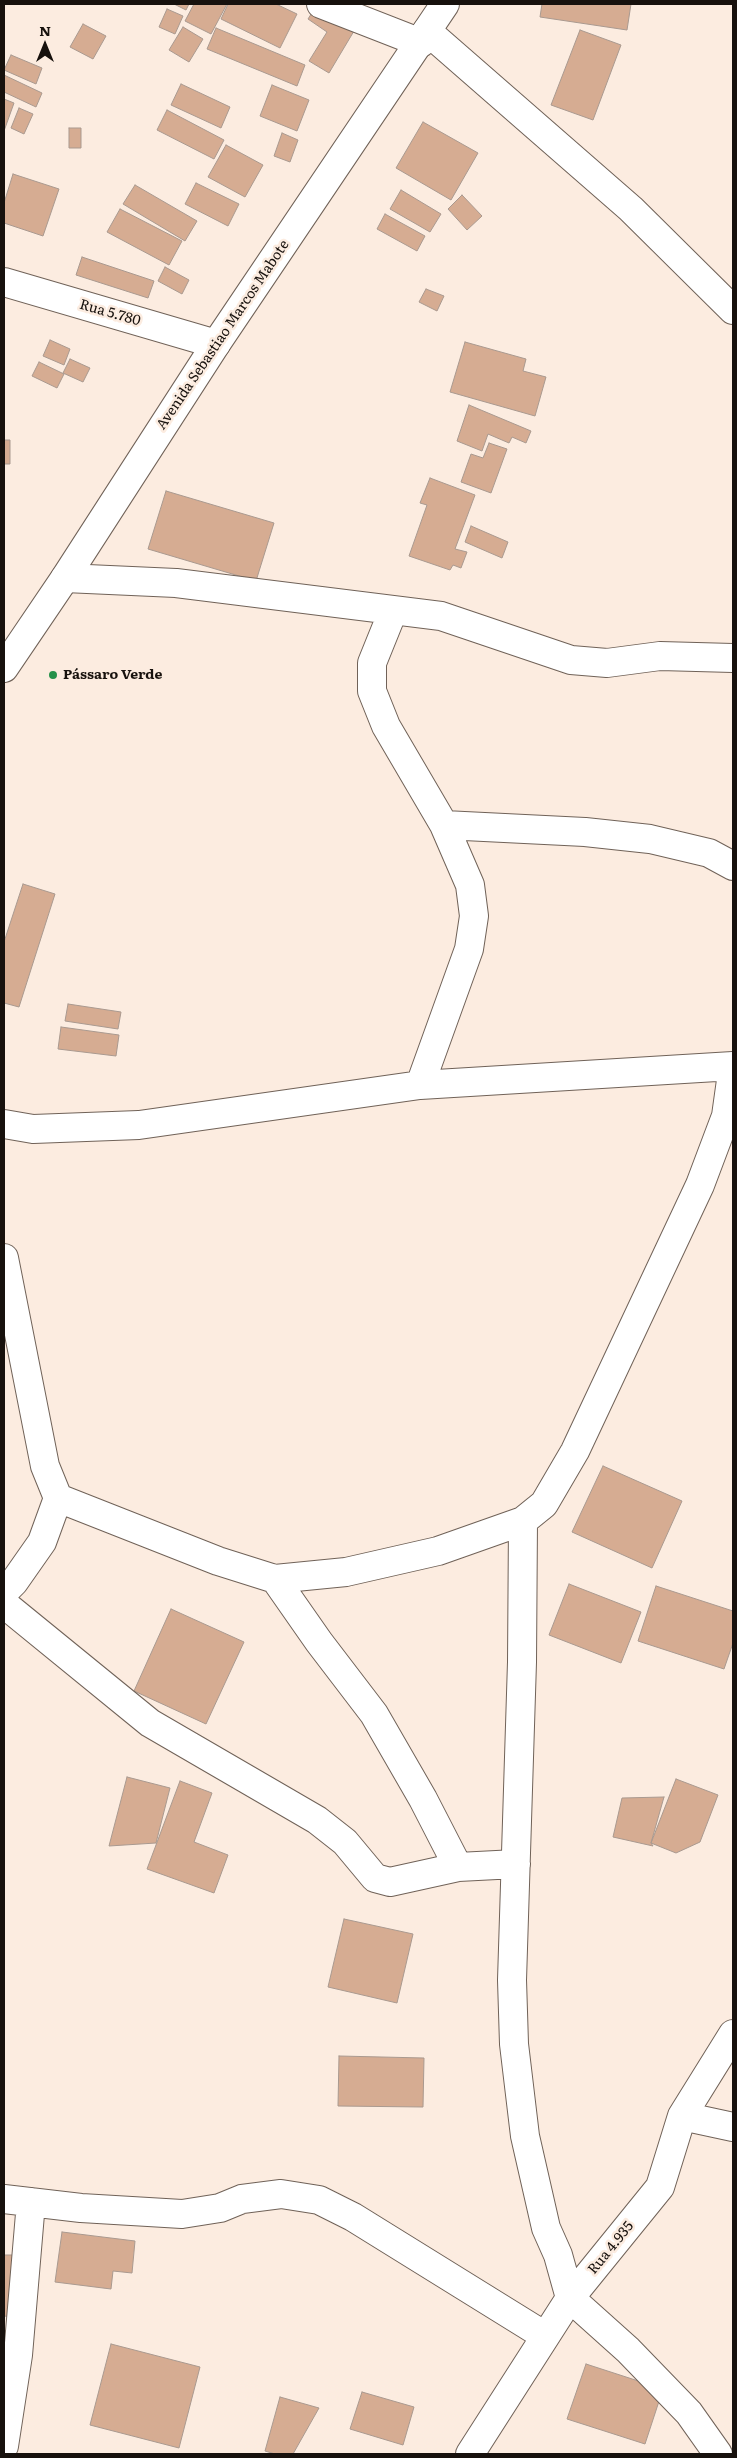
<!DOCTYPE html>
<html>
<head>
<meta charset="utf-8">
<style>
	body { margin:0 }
	#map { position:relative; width:737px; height:2458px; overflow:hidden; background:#fcece0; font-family:Literata,serif }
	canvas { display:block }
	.frame { position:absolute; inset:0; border:5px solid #17110d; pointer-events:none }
	.north { position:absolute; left:20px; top:20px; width:50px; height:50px; -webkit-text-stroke:4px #fcece0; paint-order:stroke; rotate:0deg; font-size:14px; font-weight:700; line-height:20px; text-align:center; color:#17110d }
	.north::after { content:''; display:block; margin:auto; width:18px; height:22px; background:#17110d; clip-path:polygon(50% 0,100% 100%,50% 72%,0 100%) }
</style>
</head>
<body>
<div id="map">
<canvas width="737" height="2458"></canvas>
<div class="frame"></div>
<div class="north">N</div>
</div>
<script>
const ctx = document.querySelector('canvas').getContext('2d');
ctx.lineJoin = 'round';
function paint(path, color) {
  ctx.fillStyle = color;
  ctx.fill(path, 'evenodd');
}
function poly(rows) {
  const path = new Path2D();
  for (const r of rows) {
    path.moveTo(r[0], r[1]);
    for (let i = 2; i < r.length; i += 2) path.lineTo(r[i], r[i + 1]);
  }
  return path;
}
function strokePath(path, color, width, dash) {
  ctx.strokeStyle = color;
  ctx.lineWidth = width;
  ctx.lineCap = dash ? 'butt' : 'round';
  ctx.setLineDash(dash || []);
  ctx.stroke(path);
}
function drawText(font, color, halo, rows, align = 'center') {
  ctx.font = font + ' Literata,serif';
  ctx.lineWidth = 5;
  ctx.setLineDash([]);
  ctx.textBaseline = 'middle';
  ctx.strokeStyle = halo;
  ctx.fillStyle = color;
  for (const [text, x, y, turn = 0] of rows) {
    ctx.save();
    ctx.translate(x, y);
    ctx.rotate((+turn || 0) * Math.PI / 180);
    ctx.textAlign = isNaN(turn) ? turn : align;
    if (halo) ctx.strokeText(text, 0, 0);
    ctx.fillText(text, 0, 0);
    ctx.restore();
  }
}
const building = poly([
	[174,4,189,4,186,10,174,4],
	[194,4,227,4,211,34,185,21,194,4],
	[228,4,276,4,297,14,280,48,221,19,228,4],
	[542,4,631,4,627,30,540,17,542,4],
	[315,8,354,31,329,73,309,61,327,32,308,19,315,8],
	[167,9,183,16,175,34,159,27,167,9],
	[83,24,106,36,93,59,70,47,83,24],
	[183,27,203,39,189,62,169,50,183,27],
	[216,28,305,65,297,86,207,49,216,28],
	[580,30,621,45,593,120,551,105,580,30],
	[11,55,42,68,36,84,4,70,11,55],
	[4,75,42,93,36,107,4,92,4,75],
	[181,84,230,107,221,128,171,105,181,84],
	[272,85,309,100,297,131,260,116,272,85],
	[4,99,14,103,4,131,4,99],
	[19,108,33,114,24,134,11,128,19,108],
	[167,110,224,140,214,159,157,130,167,110],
	[423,122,478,153,451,200,396,168,423,122],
	[69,128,81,128,81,148,69,148,69,128],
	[282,133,298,140,290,162,274,156,282,133],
	[226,145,263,165,245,197,208,177,226,145],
	[13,174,59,189,43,236,4,223,4,203,13,174],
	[196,183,239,204,228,226,185,204,196,183],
	[135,185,197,221,185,241,123,204,135,185],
	[401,190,441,214,430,232,390,209,401,190],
	[462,195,482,216,467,230,448,209,462,195],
	[120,209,182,241,169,265,107,232,120,209],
	[385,214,425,236,417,251,377,229,385,214],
	[82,257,154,281,148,298,76,275,82,257],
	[165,267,189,280,182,294,158,281,165,267],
	[426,289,444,296,437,311,419,302,426,289],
	[50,340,70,349,64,365,43,356,50,340],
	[465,342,526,359,523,371,546,377,535,416,450,392,465,342],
	[70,359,90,368,83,382,63,373,70,359],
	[39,362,64,374,57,388,32,376,39,362],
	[469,405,531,431,526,443,512,437,509,443,488,434,482,451,457,441,469,405],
	[4,440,10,440,10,464,4,464,4,440],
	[489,443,507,449,491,493,461,482,471,454,483,458,489,443],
	[430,478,475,495,455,549,467,552,461,568,453,565,450,570,409,556,427,505,420,503,430,478],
	[166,491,274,523,256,581,148,549,166,491],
	[471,526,508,542,502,558,465,542,471,526],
	[23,884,55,894,19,1007,4,1003,4,942,23,884],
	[68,1004,121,1012,118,1029,65,1021,68,1004],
	[61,1027,119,1035,116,1056,58,1049,61,1027],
	[603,1466,682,1501,652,1568,572,1532,603,1466],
	[569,1584,641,1612,621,1663,549,1635,569,1584],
	[656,1586,733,1611,733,1643,724,1669,638,1641,656,1586],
	[171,1609,244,1642,206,1724,134,1691,171,1609],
	[127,1777,170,1788,156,1843,109,1846,127,1777],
	[676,1779,718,1795,700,1842,676,1853,651,1843,676,1779],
	[180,1781,212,1793,194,1842,228,1855,214,1893,147,1869,180,1781],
	[664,1797,651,1843,653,1846,613,1837,622,1798,664,1797],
	[344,1919,413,1934,397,2003,328,1987,344,1919],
	[339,2056,424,2058,423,2107,338,2106,339,2056],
	[62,2232,135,2241,132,2273,113,2271,111,2289,55,2282,62,2232],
	[4,2255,13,2255,12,2317,4,2316,4,2255],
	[111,2344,200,2367,179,2448,90,2425,111,2344],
	[586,2364,663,2389,645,2444,567,2419,586,2364],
	[362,2392,414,2407,403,2445,350,2429,362,2392],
	[280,2397,319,2408,293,2454,275,2454,265,2451,280,2397]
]);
const street = poly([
	[321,4,421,43],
	[427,31,631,209,733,310],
	[4,282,216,344],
	[65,578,176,583,441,616,571,660,607,663,660,656,733,658],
	[393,611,372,663,372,691,386,726,444,825,470,885,474,916,469,949,420,1085],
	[444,825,585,832,650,839,709,853,733,866],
	[4,1124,33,1129,139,1125,420,1085,733,1066,726,1116,700,1185,575,1451,544,1504,523,1521,438,1551,346,1572,275,1579,218,1561,58,1498,45,1466,4,1258],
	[523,1521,522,1662,512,1980,514,2044,525,2136,546,2228,558,2255,570,2298,628,2350,689,2413,718,2454],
	[275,1579,319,1642,374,1714,423,1799,458,1867],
	[4,1592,14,1582,42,1542,58,1498],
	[4,1604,150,1723,317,1820,345,1842,375,1878,390,1882,458,1867,516,1864],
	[682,2116,733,2127],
	[4,2199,81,2208,182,2214,220,2208,242,2199,281,2194,319,2200,353,2217,545,2336],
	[4,2446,18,2355,31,2202],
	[470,2454,570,2298,660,2187,682,2116,733,2034]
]);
const secondary = poly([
	[4,668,65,578,216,344,445,4]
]);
const markers = [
	[53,675,5,"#25914a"]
];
const streetNames = [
	["Rua 5.780",110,313,16],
	["Avenida Sebastiao Marcos Mabote",223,335,-56],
	["Rua 4.935",611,2248,-51]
];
const poiNames = [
	["Pássaro Verde",63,675]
];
paint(building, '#d6ac92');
strokePath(building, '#a9998f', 1);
strokePath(street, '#706258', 30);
strokePath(secondary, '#706258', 30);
strokePath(street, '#fff', 28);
strokePath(secondary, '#fff', 28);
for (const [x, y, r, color] of markers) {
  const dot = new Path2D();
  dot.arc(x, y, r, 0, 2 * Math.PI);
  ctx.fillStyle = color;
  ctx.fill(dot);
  strokePath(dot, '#fcece0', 2);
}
drawText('14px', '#17110d', '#fcece0', streetNames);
drawText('bold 14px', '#17110d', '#fcece0', poiNames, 'left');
</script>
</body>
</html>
